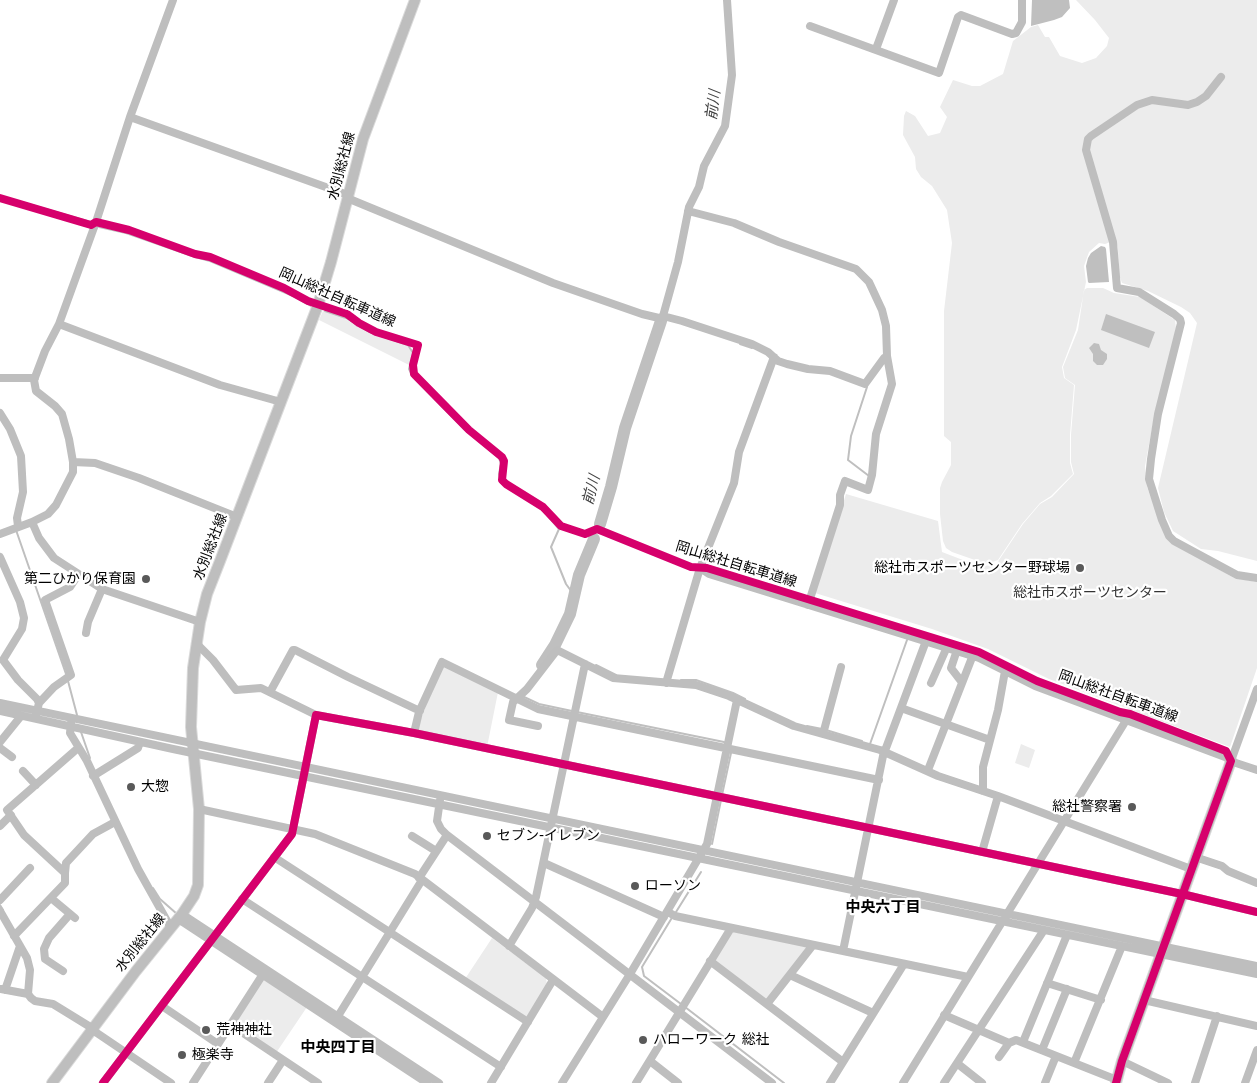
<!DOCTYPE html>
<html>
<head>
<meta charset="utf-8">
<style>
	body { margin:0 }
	canvas { display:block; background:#fff }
</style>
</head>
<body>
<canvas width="1257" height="1083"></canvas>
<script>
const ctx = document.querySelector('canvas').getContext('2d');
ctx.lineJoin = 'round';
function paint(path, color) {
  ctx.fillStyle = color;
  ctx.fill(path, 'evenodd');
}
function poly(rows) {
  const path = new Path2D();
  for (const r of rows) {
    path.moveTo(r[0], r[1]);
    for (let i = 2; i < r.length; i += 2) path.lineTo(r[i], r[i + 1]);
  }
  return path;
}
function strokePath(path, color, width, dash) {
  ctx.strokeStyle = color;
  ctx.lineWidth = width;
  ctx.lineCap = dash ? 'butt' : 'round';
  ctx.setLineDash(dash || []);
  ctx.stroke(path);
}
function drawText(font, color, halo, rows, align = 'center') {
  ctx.font = font + ' "DejaVu Sans","Noto Sans JP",sans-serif';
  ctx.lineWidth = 4.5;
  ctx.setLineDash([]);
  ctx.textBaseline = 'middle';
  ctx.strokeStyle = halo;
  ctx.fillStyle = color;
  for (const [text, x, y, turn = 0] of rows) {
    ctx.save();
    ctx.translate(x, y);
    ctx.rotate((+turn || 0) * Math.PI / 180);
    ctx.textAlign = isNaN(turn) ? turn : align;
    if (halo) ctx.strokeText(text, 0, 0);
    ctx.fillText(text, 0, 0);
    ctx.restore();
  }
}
const green = poly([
	[1076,0,1257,0,1257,561,1218,551,1201,549,1173,531,1164,512,1158,488,1197,323,1190,313,1181,307,1148,291,1122,283,1119,274,1118,249,1116,240,1105,244,1099,243,1089,252,1084,266,1086,282,1076,330,1062,367,1064,378,1074,385,1070,435,1070,463,1073,474,1051,496,1040,503,1022,524,998,560,987,564,972,559,952,552,946,548,943,541,940,514,940,488,942,482,951,465,951,442,944,436,944,311,952,243,947,210,932,186,921,177,916,169,915,157,903,135,904,116,906,111,915,116,928,136,940,133,947,117,940,107,953,80,972,86,980,86,1003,74,1013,41,1031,27,1038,25,1045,37,1049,37,1060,56,1082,63,1096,58,1107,46,1109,38,1095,20],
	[1087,288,1103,288,1114,293,1140,297,1175,320,1176,328,1153,423,1145,466,1147,487,1157,514,1171,542,1234,578,1257,582,1257,668,1230,747,1049,679,988,649,932,629,815,593,846,494,938,521,942,552,976,565,995,566,1023,524,1040,504,1052,497,1074,474,1071,462,1071,435,1075,385,1065,378,1063,367,1078,330,1084,290],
	[323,311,342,317,370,334,408,346,412,353,409,365,319,320],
	[445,666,498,692,487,747,419,733,418,729,420,721,441,667],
	[1021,744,1035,750,1029,768,1015,763],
	[734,931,807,946,808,949,766,1000,716,962,715,958,731,932],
	[492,938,546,978,547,985,527,1016,525,1017,465,979],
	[262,980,266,980,307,1007,276,1053,235,1026,234,1022]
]);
const water = poly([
	[1032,0,1069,0,1070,8,1062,17,1054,20,1031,26],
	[1101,246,1105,247,1106,249,1109,282,1089,283,1088,282,1086,266,1088,258,1091,253],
	[1106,314,1155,332,1149,348,1101,330],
	[1094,343,1099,344,1101,350,1107,354,1107,359,1103,365,1097,365,1093,361,1093,354,1089,348]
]);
const stream = poly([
	[0,196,91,222],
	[99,227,126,233,195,257,210,261,293,296,311,306],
	[325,311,346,318,369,332,408,345,413,353,409,369,413,377,465,430,499,458,501,464,499,474,501,483,543,510,559,529,551,547,566,584,574,595],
	[740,344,752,348],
	[867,387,851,436,848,460,869,476],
	[16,530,66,674],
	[596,665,616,675],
	[681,680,696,680,733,693,745,699],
	[68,681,77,715],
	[522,696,539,704,572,711],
	[577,712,724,742],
	[807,726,822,729],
	[826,730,862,741],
	[81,732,90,758],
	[870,744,907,640],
	[722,795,731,753],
	[712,844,721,800],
	[153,888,160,899,177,914],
	[0,905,3,910],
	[676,912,701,872],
	[673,916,642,967,644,976,681,1004],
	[685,1007,784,1083]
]);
const river = poly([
	[600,524,611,487,625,428,661,321],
	[542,665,555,645,570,614,579,575,594,539]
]);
const minor = poly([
	[810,26,939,73,958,17,961,15,1012,34,1016,33,1022,22,1022,0],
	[876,49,894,0],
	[1221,77,1206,96,1197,102,1188,105,1152,100,1137,105,1091,136,1088,139,1086,150,1113,242,1117,288,1139,292,1174,314,1180,319,1181,323,1158,414,1151,459,1149,479,1162,520,1169,536,1174,541,1237,575,1257,578],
	[130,117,348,195],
	[347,198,553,283,642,314,659,318,663,316,682,321,752,344,768,352,778,361,787,364,808,369,830,371,865,384,884,358],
	[688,211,734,223,779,242,856,269,869,282,882,310,886,326,887,356,892,384,876,434,872,475,868,490,845,481,840,495,840,505,808,605],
	[663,316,678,262,689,207,699,187,704,166,725,126,732,75,727,0],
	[59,324,220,385,281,402],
	[0,378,35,378],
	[0,413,10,429,21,456,23,492,17,518,18,526],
	[73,462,95,463,139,478,237,517],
	[32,522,39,538,54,558,102,589,200,622],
	[0,534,32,522,48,514,56,505,73,472,73,462,69,439,62,414,55,406,36,391,34,380,45,351,59,324,96,222,130,117,173,0],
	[0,557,20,602,24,618,22,629,3,660,18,680,37,699,39,703,36,715],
	[700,568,709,574,979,658,1035,686,1225,757,1236,763,1257,770],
	[86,633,88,622,102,589],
	[196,643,213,660,236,690,261,688,316,715],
	[957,650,951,668,961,681],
	[666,683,700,568,734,483,739,452,774,357],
	[931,683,947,647],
	[270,692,293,650,295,650,348,677,420,711],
	[0,703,1257,966],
	[39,703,54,687,71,675,45,600,70,587,78,575],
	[901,708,990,740],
	[0,711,173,749,1257,974],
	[71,723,70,733,87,761,138,869,171,928],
	[538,726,509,720,513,702,527,689,557,650,613,678,696,685,729,696,794,726,880,750,938,776,998,796,1191,869],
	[414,733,419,712,442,662,538,709,879,780],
	[823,734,841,667],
	[0,742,21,716],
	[0,748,12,757],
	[1231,761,1257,689],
	[928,770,973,655],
	[23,771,36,785],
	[93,776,138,748,140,742],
	[983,791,983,767,998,710,1005,671],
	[440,800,437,821,441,829,447,835,772,1083],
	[199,809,315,834,415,874,603,1017],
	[0,826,11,815],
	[412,836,436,851],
	[982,852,998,796],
	[274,857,528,1022],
	[1195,857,1222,866,1228,871,1257,883],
	[544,863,664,917],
	[65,873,66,863,93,834,115,822],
	[419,878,447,835],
	[51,898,75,918],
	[242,899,501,1067],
	[0,900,30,868],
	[0,911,27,958,30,970,28,994,31,998,35,1001,53,1004,92,1028],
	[668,912,675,916,968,977],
	[182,914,439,1083],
	[178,919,427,1083],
	[14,936,65,883,65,873,24,835,7,810,78,748],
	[509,946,532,908,536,897,585,664],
	[843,951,883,756,926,641],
	[710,961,843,1062],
	[63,971,45,959,44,949,49,938,70,914],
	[790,975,873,1013],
	[1047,983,1101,1000],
	[1,989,28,994],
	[5,990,20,946],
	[1144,1000,1257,1026],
	[767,1004,813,945],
	[162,1006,218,1044],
	[944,1015,1009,1043,1016,1040,1117,1080],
	[335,1021,422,880],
	[231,1025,318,1083],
	[91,1029,171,1083],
	[1023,1042,1067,935],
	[1042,1050,1067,989],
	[999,1057,1009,1043],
	[650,1061,678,1083],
	[1122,1061,1168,1083],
	[1074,1063,1122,946],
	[958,1064,982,1083],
	[103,1083,292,834,316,715,414,733,869,828,1182,894,1257,912],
	[193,1083,265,971],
	[268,1083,283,1060],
	[491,1083,553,980],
	[562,1083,630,974,707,844,737,700],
	[636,1083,731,928],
	[830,1083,904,964],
	[903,1083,1130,714],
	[944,1083,1044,930],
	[1045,1083,1056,1056],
	[1195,1083,1217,1016],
	[1245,1083,1257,1050]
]);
const major = poly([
	[52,1083,136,971,182,914,194,896,198,885,199,809,191,727,193,668,200,622,207,594,220,561,318,305,331,262,363,139,415,0],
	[1116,1083,1122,1061,1231,761]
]);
const cycleway = poly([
	[0,198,91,225,96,222,129,230,195,254,210,257,284,288,308,301,347,314,359,323,376,332,418,345,413,365,414,374,469,430,502,457,504,461,502,480,506,484,543,507,561,526,585,534,597,529,691,567,707,568,979,652,1037,681,1120,712,1130,714,1226,751,1231,761,1122,1061,1116,1083],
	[103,1083,292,834,316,715,414,733,869,828,1182,894,1257,912]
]);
const markers = [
	[1080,568,5,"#595959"],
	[146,579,5,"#595959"],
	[131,787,5,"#595959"],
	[1132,807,5,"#595959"],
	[487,836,5,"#595959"],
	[635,886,5,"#595959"],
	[206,1030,5,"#595959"],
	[643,1040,5,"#595959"],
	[182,1055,5,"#595959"]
];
const streetNames = [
	["水別総社線",342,166,-75],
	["岡山総社自転車道線",337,298,24],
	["水別総社線",211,547,-69],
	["岡山総社自転車道線",736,565,17],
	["岡山総社自転車道線",1118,697,20],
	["水別総社線",141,943,-51]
];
const poiNames = [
	["総社市スポーツセンター野球場",1070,568,"right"],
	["第二ひかり保育園",136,579,"right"],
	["大惣",141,787],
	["総社警察署",1122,807,"right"],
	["セブン-イレブン",497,836],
	["ローソン",645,886],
	["荒神神社",216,1030],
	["ハローワーク 総社",653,1040],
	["極楽寺",192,1055]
];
const parkNames = [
	["総社市スポーツセンター",1090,593]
];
const waterNames = [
	["前川",714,105,-82],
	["前川",592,490,-75]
];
const neighbourhoodNames = [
	["中央六丁目",883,908],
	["中央四丁目",338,1048]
];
paint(green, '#ececec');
paint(water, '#bfbfbf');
strokePath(stream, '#bfbfbf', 2);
strokePath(river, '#bfbfbf', 12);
strokePath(major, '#dbdbdb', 12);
strokePath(minor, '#bebebe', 8);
strokePath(major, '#bebebe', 10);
strokePath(cycleway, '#d6006c', 8);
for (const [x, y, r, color] of markers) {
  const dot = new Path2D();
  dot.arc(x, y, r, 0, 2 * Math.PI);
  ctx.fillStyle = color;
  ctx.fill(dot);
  strokePath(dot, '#fff', 2);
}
drawText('14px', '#000', '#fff', streetNames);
drawText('14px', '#000', '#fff', poiNames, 'left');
drawText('14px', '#333', '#fff', parkNames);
drawText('italic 15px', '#444', '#fff', waterNames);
drawText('bold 15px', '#000', '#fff', neighbourhoodNames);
</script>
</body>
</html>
